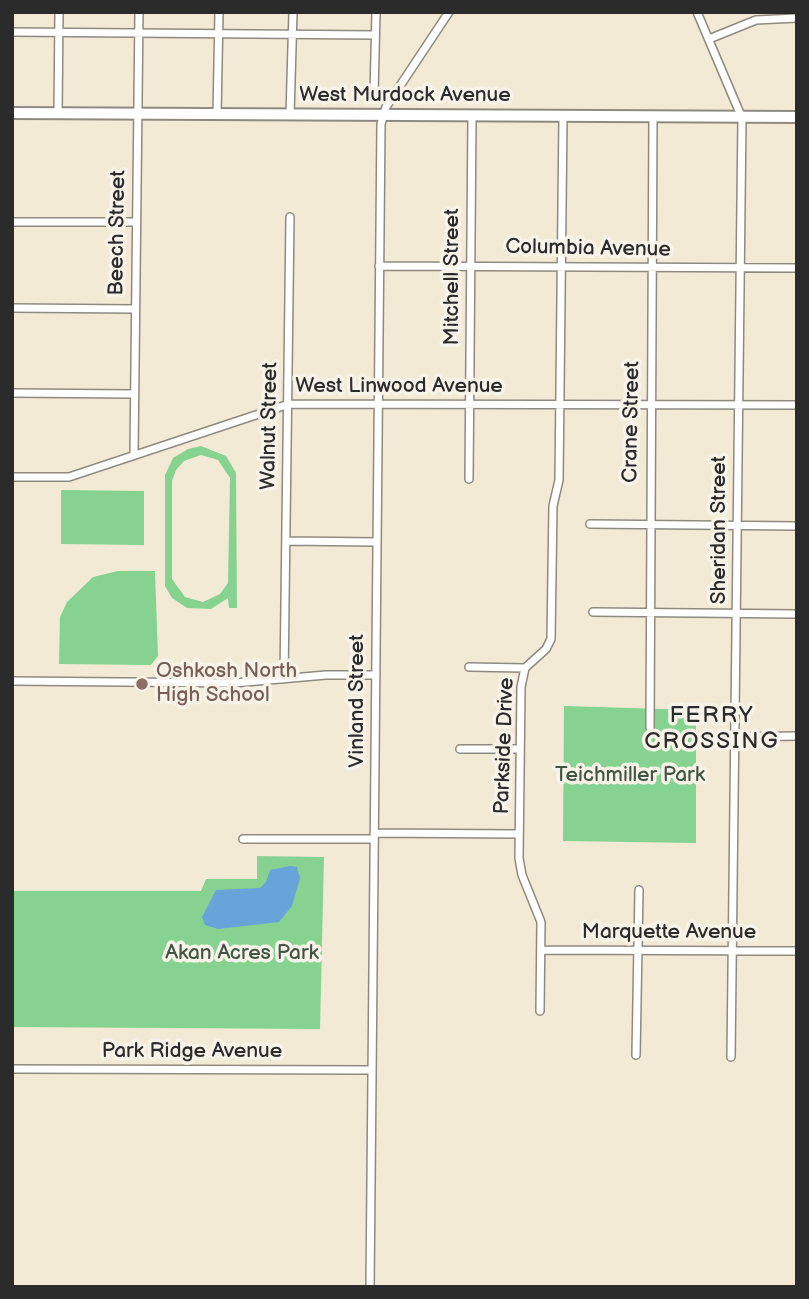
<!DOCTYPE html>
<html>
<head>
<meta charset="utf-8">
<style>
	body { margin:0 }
	#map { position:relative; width:809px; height:1299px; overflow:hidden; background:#f3ead5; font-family:"Balsamiq Sans",sans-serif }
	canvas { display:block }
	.frame { position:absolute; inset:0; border:14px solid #2b2b2b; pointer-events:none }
</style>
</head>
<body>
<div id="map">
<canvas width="809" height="1299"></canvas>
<div class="frame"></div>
</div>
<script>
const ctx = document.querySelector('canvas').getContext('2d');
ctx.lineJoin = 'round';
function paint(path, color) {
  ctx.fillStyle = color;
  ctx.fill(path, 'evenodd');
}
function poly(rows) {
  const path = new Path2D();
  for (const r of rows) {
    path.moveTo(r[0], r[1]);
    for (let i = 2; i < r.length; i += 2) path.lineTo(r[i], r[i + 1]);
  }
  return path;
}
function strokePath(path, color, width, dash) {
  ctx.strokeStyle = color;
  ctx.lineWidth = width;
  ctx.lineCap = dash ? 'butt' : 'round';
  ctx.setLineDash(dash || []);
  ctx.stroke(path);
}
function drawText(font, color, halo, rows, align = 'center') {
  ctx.font = font + ' "Balsamiq Sans",sans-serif';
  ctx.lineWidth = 7;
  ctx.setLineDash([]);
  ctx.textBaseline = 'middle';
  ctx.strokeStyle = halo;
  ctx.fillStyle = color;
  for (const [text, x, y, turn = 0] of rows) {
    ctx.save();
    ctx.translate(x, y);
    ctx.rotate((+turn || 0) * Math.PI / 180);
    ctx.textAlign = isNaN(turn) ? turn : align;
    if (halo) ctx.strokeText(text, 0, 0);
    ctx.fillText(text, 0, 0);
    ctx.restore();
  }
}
const green = poly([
	[201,446,226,456,236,473,237,608,229,608,228,598,211,609,187,608,172,598,165,586,165,475,173,458,188,449],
	[201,455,218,460,230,478,228,583,220,594,203,602,185,597,172,579,172,481,176,470,184,461],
	[61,490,144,491,144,545,61,544],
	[118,571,155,571,158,656,151,665,59,664,60,617,67,602,93,577],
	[564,706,696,710,696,843,563,841],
	[257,856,324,857,320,1029,12,1027,12,891,201,891,206,879,257,879]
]);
const water = poly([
	[290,866,297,867,300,878,292,906,279,922,218,929,205,925,202,917,216,890,260,888,266,882,270,870]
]);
const street = poly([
	[697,12,742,118,731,1057],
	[12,32,375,35],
	[709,39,756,20,797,18],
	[374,95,376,12],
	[58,114,59,12],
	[217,115,219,12],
	[290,115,293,12],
	[12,222,136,222],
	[379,266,797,268],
	[12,308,135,309],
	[12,393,134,394],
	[134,454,139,12],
	[12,477,69,477,289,404,797,405],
	[469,479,472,116],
	[590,524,797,526],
	[286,541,376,542],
	[593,612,797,614],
	[469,667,525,668],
	[284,679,290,217],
	[12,681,234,683,326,675,376,675],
	[650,727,653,117],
	[736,737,797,736],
	[460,749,520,749],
	[374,833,519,834],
	[243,839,374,839],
	[542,950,797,951],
	[540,1011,541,922,522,875,519,858,521,687,525,668,546,649,551,639,553,506,559,480,563,116],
	[636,1055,639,890],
	[12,1069,371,1070],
	[370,1287,381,124,386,107,449,12]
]);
const primary = poly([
	[12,113,797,117]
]);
const markers = [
	[142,684,7,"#8d6e63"]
];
const streetNames = [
	["West Murdock Avenue",405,96],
	["Beech Street",118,233,-89],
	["Columbia Avenue",588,249,1],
	["Mitchell Street",453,277,-90],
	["West Linwood Avenue",399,387],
	["Crane Street",632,422,-89],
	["Walnut Street",270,426,-89],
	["Sheridan Street",720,530,-90],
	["Vinland Street",358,701,-90],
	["Parkside Drive",505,746,-88],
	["Marquette Avenue",669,933],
	["Park Ridge Avenue",192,1052]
];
const educationNames = [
	["Oshkosh North",156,672],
	["High School",156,696]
];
const parkNames = [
	["Teichmiller Park",630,776],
	["Akan Acres Park",242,954]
];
const neighbourhoodNames = [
	["FERRY",712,716],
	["CROSSING",712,742]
];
paint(green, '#86d391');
paint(water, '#67a4d9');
strokePath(street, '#8f8a80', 10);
strokePath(primary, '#8f8a80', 14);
strokePath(street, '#fff', 7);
strokePath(primary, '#fff', 10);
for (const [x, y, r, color] of markers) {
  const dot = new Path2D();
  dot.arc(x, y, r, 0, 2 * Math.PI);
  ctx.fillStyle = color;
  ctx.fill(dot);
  strokePath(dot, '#f7f3e8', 2.5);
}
drawText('21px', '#2b2b2b', '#f7f3e8', streetNames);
drawText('21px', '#785e54', '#f7f3e8', educationNames, 'left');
drawText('21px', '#425544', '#f7f3e8', parkNames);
ctx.letterSpacing = '2px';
drawText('23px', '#2b2b2b', '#f7f3e8', neighbourhoodNames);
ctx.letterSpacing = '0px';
</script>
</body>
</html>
